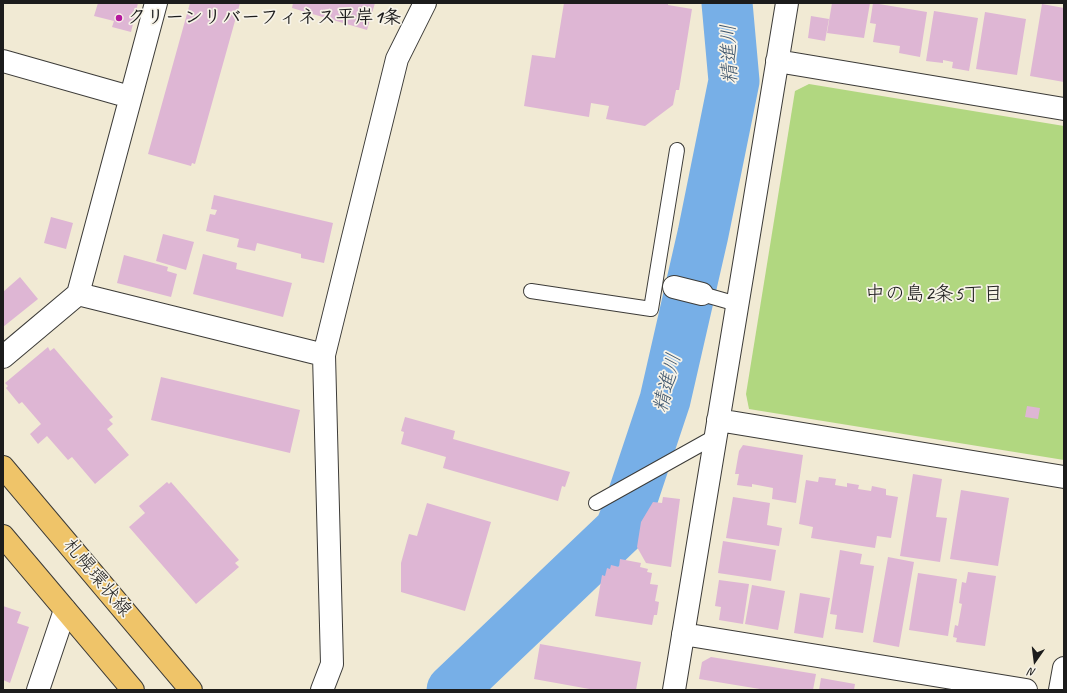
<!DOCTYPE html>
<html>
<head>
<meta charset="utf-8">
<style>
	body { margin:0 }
	#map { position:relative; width:1067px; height:693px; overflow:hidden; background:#f1ead4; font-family:Caveat,sans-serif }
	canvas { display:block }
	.frame { position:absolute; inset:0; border:4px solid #1c1c1c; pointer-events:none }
	.north { position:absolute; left:1015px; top:641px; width:40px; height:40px; -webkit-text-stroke:3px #f7f3e8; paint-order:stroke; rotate:194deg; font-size:11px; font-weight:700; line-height:16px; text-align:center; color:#1c1c1c }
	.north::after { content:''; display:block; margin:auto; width:14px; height:18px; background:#1c1c1c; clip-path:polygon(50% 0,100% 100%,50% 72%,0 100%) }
</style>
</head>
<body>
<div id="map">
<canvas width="1067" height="693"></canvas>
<div class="frame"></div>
<div class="north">N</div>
</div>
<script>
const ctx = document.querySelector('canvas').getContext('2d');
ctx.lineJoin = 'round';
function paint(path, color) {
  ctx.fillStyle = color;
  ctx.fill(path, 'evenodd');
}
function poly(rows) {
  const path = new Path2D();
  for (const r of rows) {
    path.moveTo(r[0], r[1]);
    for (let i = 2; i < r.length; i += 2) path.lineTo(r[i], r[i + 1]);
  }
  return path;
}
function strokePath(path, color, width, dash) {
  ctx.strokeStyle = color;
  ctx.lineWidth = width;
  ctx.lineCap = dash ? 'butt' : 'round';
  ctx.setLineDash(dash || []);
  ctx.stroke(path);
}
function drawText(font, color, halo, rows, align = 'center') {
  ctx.font = font + ' Caveat,"Klee One",sans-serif';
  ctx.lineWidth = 3.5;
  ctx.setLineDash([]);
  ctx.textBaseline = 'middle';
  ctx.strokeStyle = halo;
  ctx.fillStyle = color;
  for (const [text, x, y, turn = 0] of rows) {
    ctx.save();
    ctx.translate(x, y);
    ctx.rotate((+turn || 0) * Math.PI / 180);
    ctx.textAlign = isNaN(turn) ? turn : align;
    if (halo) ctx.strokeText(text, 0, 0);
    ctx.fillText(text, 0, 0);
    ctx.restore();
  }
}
const green = poly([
	[809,84,1064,126,1064,460,749,409,746,394,795,91]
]);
const river = poly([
	[452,690,620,530,630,505,665,400,703,234,734,81,727,3]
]);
const building = poly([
	[98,3,138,3,131,32,112,27,114,21,94,16],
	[190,3,240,3,195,164,192,163,191,166,148,154],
	[293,3,375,3,367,30,292,8],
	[564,3,668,3,668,5,692,9,679,90,676,90,673,105,645,126,606,119,609,106,591,103,589,117,524,106,532,55,555,58],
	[832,3,870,3,864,38,827,33],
	[873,3,927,12,920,57,899,53,900,46,873,42,876,24,870,23],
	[1042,4,1064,8,1064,82,1030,76],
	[934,11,978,18,969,71,952,68,953,62,943,60,943,63,926,61],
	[985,12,1026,19,1017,75,976,69],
	[811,16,829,19,825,41,808,38],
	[214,195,333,223,324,263,301,258,301,254,257,243,255,251,237,247,239,239,206,231,210,214,215,215,217,210,211,209],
	[51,217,73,223,66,249,44,243],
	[163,234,194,242,186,270,156,261],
	[203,254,237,263,236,269,292,283,283,317,193,294],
	[124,255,168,267,167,271,177,274,171,297,117,283],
	[20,277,38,299,3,327,3,292],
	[48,347,50,351,54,348,113,417,109,420,113,424,107,429,129,455,95,484,72,457,68,460,47,436,38,444,30,434,41,424,22,402,19,404,6,388,8,386,5,383],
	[161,377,300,410,290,453,151,420],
	[1027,406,1040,408,1038,419,1025,417],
	[405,417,455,431,453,439,570,472,565,487,562,486,558,501,443,468,446,457,401,444,404,432,401,431],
	[743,445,803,455,796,503,772,499,773,488,752,484,752,487,737,485,739,474,735,474,739,451],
	[913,474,942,479,936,517,947,518,940,562,900,556],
	[819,477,836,479,835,485,847,487,847,483,859,485,858,489,871,491,872,486,886,489,886,495,898,497,891,538,877,536,875,548,811,538,813,527,799,524,806,480,818,482],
	[167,482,169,484,171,482,239,560,235,563,239,567,196,604,129,527,145,513,139,506],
	[961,490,1009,498,998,566,950,559],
	[663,497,680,499,671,567,646,563,637,547,641,522,653,502,662,503],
	[733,497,770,503,767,525,782,528,779,546,726,538],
	[427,503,491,522,465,611,401,592,401,563,409,534,417,536],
	[723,541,776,550,771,581,718,573],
	[840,550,862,554,860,564,874,566,863,633,835,629,837,615,830,614],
	[888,557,914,562,899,647,873,642],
	[620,559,641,563,640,567,648,569,647,572,652,573,650,584,658,585,655,601,659,602,657,615,654,615,652,625,595,616,602,575,605,576,607,568,610,569,611,565,619,567],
	[968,572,996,576,985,646,956,642,957,638,953,637,955,625,958,626,962,604,959,603,962,582,966,583],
	[918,573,957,579,948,636,909,630],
	[719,580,749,584,743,624,719,620,721,607,715,606],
	[752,585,785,591,778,630,745,624],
	[800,593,830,598,823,638,794,633],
	[3,606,21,612,17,623,29,627,10,683,3,680],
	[540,644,641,662,636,690,595,690,534,679],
	[711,657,816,674,813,690,766,690,699,679,702,662],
	[821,678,855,684,854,690,819,690]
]);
const lane = poly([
	[531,291,651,309,677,150],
	[702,294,737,304],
	[596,503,716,436]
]);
const street = poly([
	[3,61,130,97],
	[777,61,1064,109],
	[674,287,702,294],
	[78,294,156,3],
	[3,357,78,294,324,355],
	[718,420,1064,477],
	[683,634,1026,690],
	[38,690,65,610],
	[322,690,332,664,324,355,397,59,425,3],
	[674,690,787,3],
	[1060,690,1064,668]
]);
const primary = poly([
	[3,467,191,690],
	[3,536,133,690]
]);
const markers = [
	[119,18,4,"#b5179e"]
];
const poiNames = [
	["クリーンリバーフィネス平岸1条",127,18]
];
const streetNames = [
	["札幌環状線",97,578,50]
];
const waterNames = [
	["精進川",730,54,-92],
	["精進川",668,383,-76]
];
const neighbourhoodNames = [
	["中の島2条5丁目",934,295]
];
paint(green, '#b1d780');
strokePath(river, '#77afe7', 51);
paint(building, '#deb6d4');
strokePath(lane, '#3c3b38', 16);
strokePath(street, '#3c3b38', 24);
strokePath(primary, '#3c3b38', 24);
strokePath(lane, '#fff', 14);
strokePath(street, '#fff', 22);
strokePath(primary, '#efc469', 22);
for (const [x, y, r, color] of markers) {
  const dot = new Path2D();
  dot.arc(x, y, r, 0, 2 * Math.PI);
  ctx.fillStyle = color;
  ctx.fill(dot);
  strokePath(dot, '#f7f3e8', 1.5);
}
drawText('bold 19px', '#1c1c1c', '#f7f3e8', poiNames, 'left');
drawText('19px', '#1c1c1c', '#f7f3e8', streetNames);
drawText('italic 20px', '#40576d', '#f7f3e8', waterNames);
drawText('20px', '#1c1c1c', '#f7f3e8', neighbourhoodNames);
</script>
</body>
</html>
